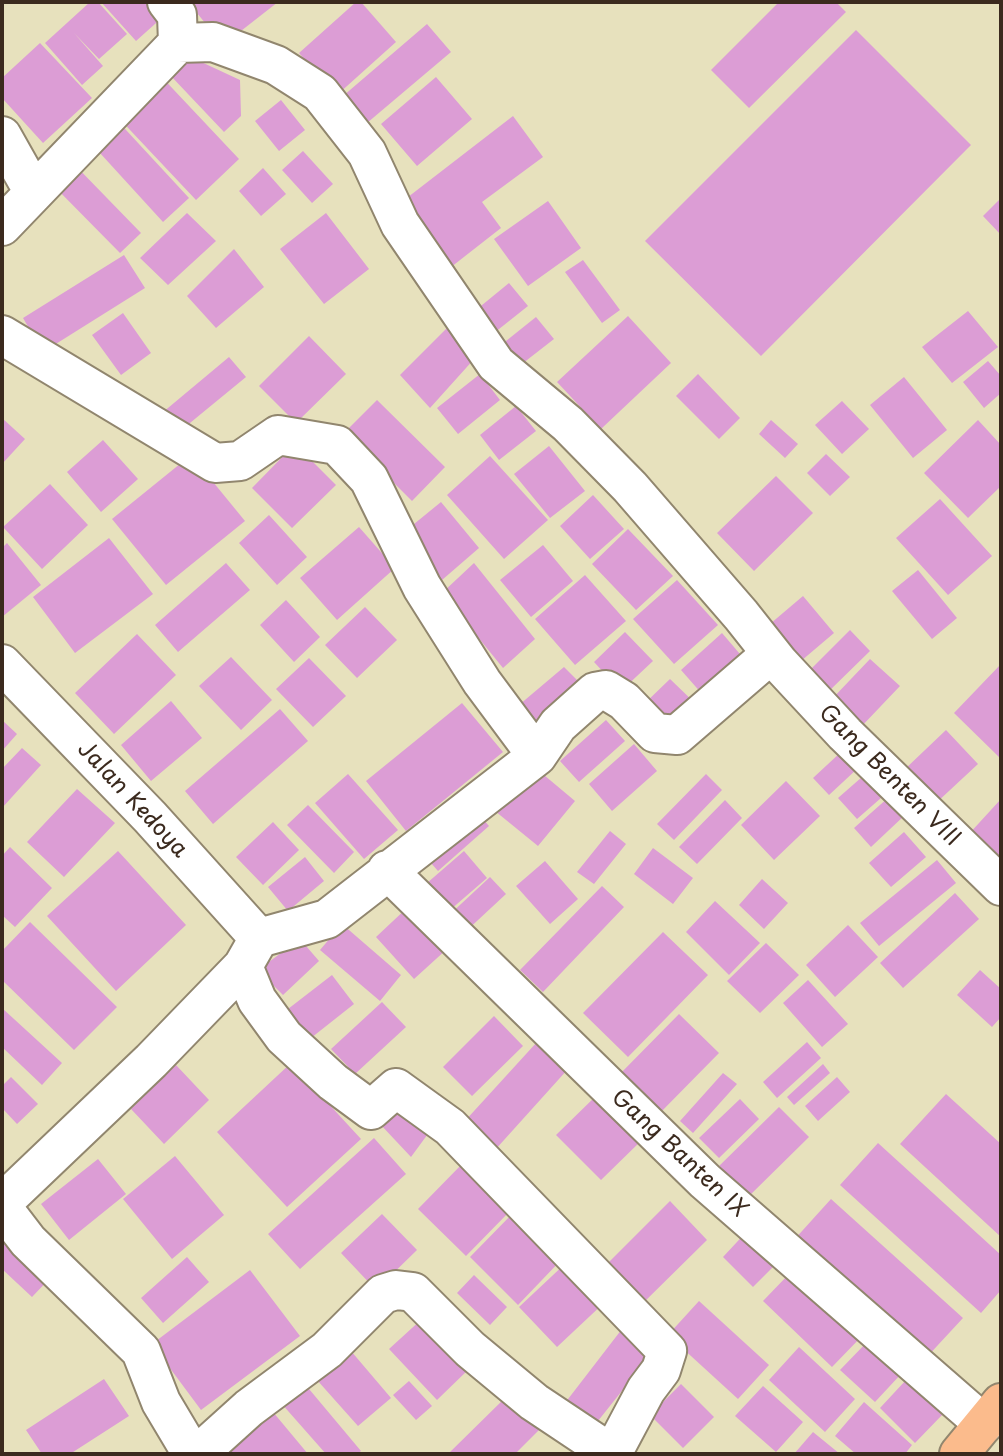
<!DOCTYPE html>
<html>
<head>
<meta charset="utf-8">
<style>
	body { margin:0 }
	#map { position:relative; width:1003px; height:1456px; overflow:hidden; background:#e7e1bd; font-family:"Playpen Sans",sans-serif }
	canvas { display:block }
	.frame { position:absolute; inset:0; border:4px solid #3b2a1e; pointer-events:none }
</style>
</head>
<body>
<div id="map">
<canvas width="1003" height="1456"></canvas>
<div class="frame"></div>
</div>
<script>
const ctx = document.querySelector('canvas').getContext('2d');
ctx.lineJoin = 'round';
function paint(path, color) {
  ctx.fillStyle = color;
  ctx.fill(path, 'evenodd');
}
function poly(rows) {
  const path = new Path2D();
  for (const r of rows) {
    path.moveTo(r[0], r[1]);
    for (let i = 2; i < r.length; i += 2) path.lineTo(r[i], r[i + 1]);
  }
  return path;
}
function strokePath(path, color, width, dash) {
  ctx.strokeStyle = color;
  ctx.lineWidth = width;
  ctx.lineCap = dash ? 'butt' : 'round';
  ctx.setLineDash(dash || []);
  ctx.stroke(path);
}
function drawText(font, color, halo, rows, align = 'center') {
  ctx.font = font + ' "Playpen Sans",sans-serif';
  ctx.lineWidth = 5;
  ctx.setLineDash([]);
  ctx.textBaseline = 'middle';
  ctx.strokeStyle = halo;
  ctx.fillStyle = color;
  for (const [text, x, y, turn = 0] of rows) {
    ctx.save();
    ctx.translate(x, y);
    ctx.rotate((+turn || 0) * Math.PI / 180);
    ctx.textAlign = isNaN(turn) ? turn : align;
    if (halo) ctx.strokeText(text, 0, 0);
    ctx.fillText(text, 0, 0);
    ctx.restore();
  }
}
const building = poly([
	[90,2,98,2,127,34,99,59,74,33,103,66,82,85,45,43],
	[101,2,153,2,165,15,136,41],
	[188,2,278,2,223,45],
	[356,2,361,2,396,42,337,95,299,53],
	[779,2,836,2,846,12,749,108,711,70],
	[427,24,451,52,367,123,343,96],
	[856,30,971,145,761,356,645,241],
	[40,43,92,98,43,143,2,98,2,78],
	[182,53,240,80,241,116,224,132,170,75],
	[157,72,239,159,196,200,114,113],
	[436,77,472,119,417,166,381,124],
	[281,100,305,130,279,151,255,121],
	[513,116,543,157,482,202,501,228,446,271,399,204],
	[114,117,189,198,163,222,89,141],
	[303,151,333,184,312,203,282,170],
	[71,161,141,233,120,253,49,181],
	[263,168,286,194,261,216,239,191],
	[1001,198,1001,235,983,216],
	[548,201,581,248,528,286,494,239],
	[187,213,216,241,168,285,140,258],
	[326,213,369,269,324,304,280,249],
	[234,249,264,287,216,328,187,296],
	[124,255,145,288,43,352,23,318],
	[583,260,620,310,602,323,565,272],
	[509,283,528,306,494,333,476,310],
	[968,311,998,347,952,383,922,347],
	[123,313,151,353,121,375,92,335],
	[628,316,671,363,601,429,557,382],
	[536,317,554,339,518,367,501,345],
	[449,326,475,358,430,408,400,375],
	[309,336,346,374,296,423,259,386],
	[229,357,246,377,179,432,162,413],
	[988,361,1001,376,1001,393,984,408,963,382],
	[480,374,500,400,458,434,437,408],
	[698,374,740,418,719,439,676,396],
	[904,377,947,430,913,458,870,405],
	[377,400,445,467,412,501,344,433],
	[842,401,869,429,842,454,815,425],
	[516,406,536,431,499,460,480,435],
	[2,418,25,439,2,464],
	[771,420,798,444,785,458,759,434],
	[978,420,1001,445,1001,486,968,518,924,473],
	[103,440,138,479,101,512,67,472],
	[295,444,336,485,292,528,252,488],
	[549,446,585,491,550,518,514,474],
	[826,454,850,477,830,496,807,473],
	[191,455,245,521,166,585,112,519],
	[490,456,548,520,504,559,447,495],
	[776,476,813,513,754,571,717,533],
	[50,484,88,525,42,569,3,527],
	[593,495,624,529,590,559,560,526],
	[940,499,992,556,948,595,896,538],
	[441,502,479,548,442,580,403,533],
	[269,515,307,557,277,585,239,543],
	[359,527,395,568,337,620,300,578],
	[628,529,673,576,636,610,592,564],
	[109,538,153,594,75,653,33,597],
	[7,543,41,585,2,617,2,548],
	[543,545,573,581,531,617,500,580],
	[226,563,250,590,178,652,155,625],
	[474,563,535,639,503,668,442,593],
	[918,570,957,618,932,639,892,591],
	[585,575,626,621,575,665,535,619],
	[677,580,718,625,674,664,633,619],
	[803,596,834,633,801,661,770,624],
	[286,600,320,637,294,662,260,625],
	[365,607,397,640,357,678,325,645],
	[850,630,870,651,825,695,805,675],
	[625,632,653,661,621,691,594,662],
	[722,633,751,667,710,703,681,670],
	[137,634,176,675,114,734,75,693],
	[231,657,272,700,241,730,199,686],
	[309,658,346,696,313,727,276,689],
	[870,659,900,686,860,728,831,700],
	[1001,664,1001,755,999,757,954,713],
	[564,667,590,693,543,734,519,705],
	[670,679,698,706,672,733,643,705],
	[171,701,202,738,151,781,121,745],
	[462,703,503,752,406,831,366,781],
	[280,709,308,741,213,824,185,791],
	[2,720,17,734,2,751],
	[606,720,625,741,579,782,560,761],
	[946,730,978,764,935,804,904,770],
	[634,744,657,771,612,811,589,784],
	[22,748,41,765,2,808,2,769],
	[841,752,857,769,829,795,813,778],
	[532,765,575,801,538,846,495,811],
	[870,770,889,791,857,819,838,798],
	[348,774,398,830,364,859,315,803],
	[706,774,722,790,674,840,657,824],
	[786,781,820,816,774,860,741,825],
	[77,789,115,823,64,877,27,842],
	[889,797,905,815,871,847,854,828],
	[1001,799,1001,865,968,835],
	[725,800,742,818,697,864,679,847],
	[308,805,354,852,334,873,287,825],
	[475,810,489,826,438,871,423,854],
	[273,822,299,850,263,885,236,857],
	[610,831,626,844,594,884,577,872],
	[904,832,926,857,891,887,869,863],
	[10,847,52,888,15,927,2,915,2,856],
	[653,848,693,878,673,904,634,874],
	[118,851,186,925,116,991,47,916],
	[464,851,487,878,442,917,419,890],
	[305,857,324,881,288,911,268,887],
	[937,860,956,883,879,946,860,923],
	[545,861,578,899,550,924,516,886],
	[490,877,506,894,463,934,447,917],
	[762,879,788,903,764,929,739,905],
	[602,886,624,907,543,992,520,970],
	[955,893,979,919,903,988,880,963],
	[715,901,760,943,729,975,686,932],
	[409,906,447,949,414,979,376,937],
	[30,922,117,1007,74,1050,2,980,2,951],
	[342,924,401,975,380,1001,320,950],
	[848,925,878,957,835,997,806,965],
	[663,932,708,975,628,1057,583,1013],
	[300,939,319,961,283,995,258,970],
	[766,943,799,975,760,1013,727,981],
	[980,970,1001,989,1001,1017,992,1027,957,995],
	[332,975,354,1004,311,1038,288,1009],
	[808,980,848,1024,822,1047,783,1003],
	[382,1002,406,1027,355,1074,331,1049],
	[2,1008,62,1063,42,1085,2,1047],
	[679,1014,719,1053,657,1116,617,1077],
	[494,1016,523,1046,472,1096,443,1067],
	[537,1042,568,1069,495,1150,464,1122],
	[807,1042,821,1058,777,1098,763,1082],
	[291,1063,361,1139,287,1207,217,1132],
	[823,1064,830,1073,794,1105,787,1097],
	[176,1065,209,1100,164,1144,131,1109],
	[723,1073,737,1084,693,1133,680,1121],
	[11,1077,38,1104,17,1124,2,1108,2,1086],
	[837,1077,850,1092,818,1121,805,1106],
	[600,1092,644,1138,601,1180,556,1135],
	[946,1094,1001,1144,1001,1237,900,1144],
	[740,1099,759,1119,719,1158,699,1138],
	[400,1107,433,1127,411,1157,380,1124],
	[779,1107,809,1137,744,1201,714,1171],
	[374,1138,406,1174,300,1269,268,1234],
	[878,1143,1001,1255,1001,1290,981,1313,840,1185],
	[175,1156,224,1215,172,1259,123,1199],
	[98,1159,126,1194,69,1240,41,1204],
	[464,1162,512,1209,466,1256,418,1209],
	[831,1199,963,1318,925,1359,793,1241],
	[670,1201,707,1240,637,1309,600,1271],
	[516,1210,564,1257,518,1305,470,1257],
	[382,1214,417,1250,376,1290,341,1253],
	[750,1228,781,1259,753,1287,723,1257],
	[2,1230,53,1275,32,1297,2,1269],
	[187,1257,209,1282,163,1323,141,1298],
	[568,1261,606,1301,557,1347,519,1307],
	[250,1270,300,1336,201,1410,152,1344],
	[789,1274,864,1334,832,1367,763,1301],
	[474,1275,507,1307,490,1325,457,1293],
	[699,1301,769,1365,738,1399,668,1335],
	[423,1318,470,1368,437,1400,389,1349],
	[622,1329,652,1353,594,1426,565,1403],
	[868,1341,902,1373,875,1402,840,1370],
	[799,1347,855,1399,825,1432,769,1380],
	[351,1351,391,1398,358,1426,317,1380],
	[104,1379,129,1416,70,1454,42,1454,26,1430],
	[906,1380,943,1414,915,1443,880,1408],
	[409,1381,432,1406,416,1420,393,1395],
	[304,1383,361,1451,357,1454,326,1454,281,1403],
	[681,1384,714,1417,683,1448,650,1415],
	[763,1386,803,1422,776,1452,735,1416],
	[508,1395,541,1428,515,1454,448,1454],
	[864,1402,912,1445,905,1454,856,1454,835,1436],
	[273,1412,308,1454,226,1454],
	[813,1432,840,1454,794,1454]
]);
const street = poly([
	[167,2,177,15,178,43,213,42,276,65,320,93,367,153,400,224,496,364,568,424,630,487,741,615,779,663,845,734,1001,886],
	[2,136,33,191],
	[2,226,178,43],
	[2,335,215,463,240,461,278,435,337,445,369,479,422,587,482,682,537,756],
	[2,664,150,817,259,938],
	[387,870,705,1181,984,1424],
	[243,966,257,1000,284,1037,333,1082,371,1110,396,1088,450,1127,667,1351,661,1370,646,1390,612,1454],
	[2,1203,151,1061,243,966,259,938,327,919,537,756,558,725,595,692,606,690,624,701,655,733,677,735,771,654],
	[2,1207,28,1241,141,1351,161,1402,192,1454],
	[198,1454,249,1408,327,1350,383,1294,396,1290,413,1292,470,1349,534,1402,612,1454]
]);
const primary = poly([
	[959,1454,1001,1403]
]);
const streetNames = [
	["Gang Benten VIII",889,776,45],
	["Jalan Kedoya",132,800,47],
	["Gang Banten IX",679,1154,43]
];
paint(building, '#dc9dd5');
strokePath(street, '#91866e', 42);
strokePath(primary, '#91866e', 42);
strokePath(street, '#fff', 38);
strokePath(primary, '#fbbb8c', 38);
drawText('23px', '#3b2a1e', '#fff', streetNames);
</script>
</body>
</html>
